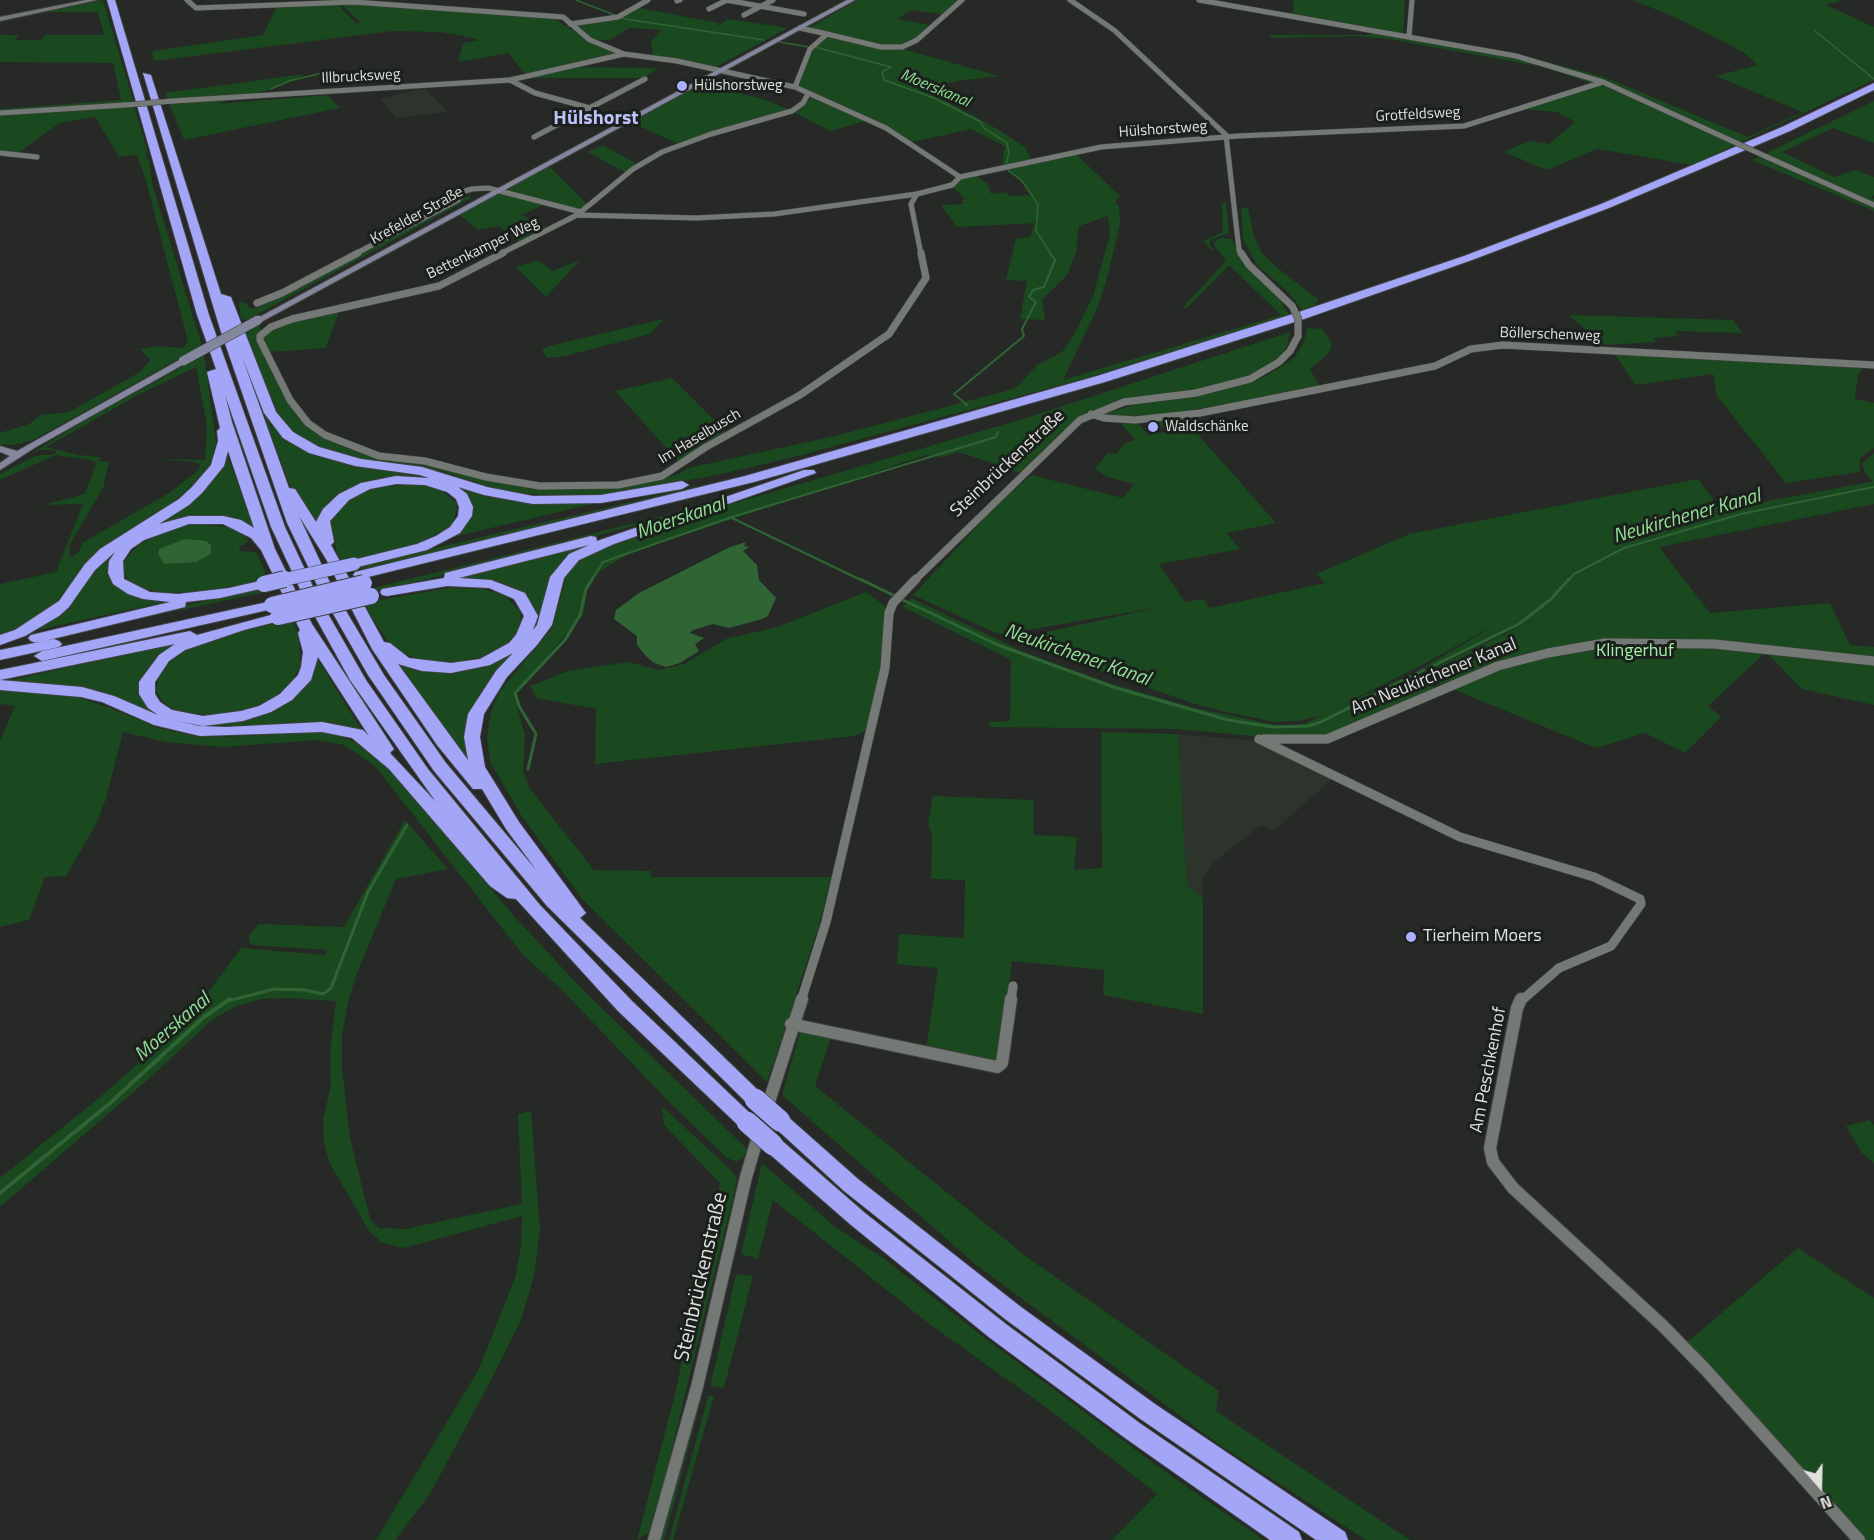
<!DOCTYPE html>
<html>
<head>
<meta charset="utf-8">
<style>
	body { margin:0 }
	#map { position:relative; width:1874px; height:1540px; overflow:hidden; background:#262926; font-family:"Titillium Web",sans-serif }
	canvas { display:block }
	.north { position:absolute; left:1790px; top:1456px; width:60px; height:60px; -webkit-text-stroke:4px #1c201c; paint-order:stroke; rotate:160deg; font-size:16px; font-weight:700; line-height:24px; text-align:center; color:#e0e2e0 }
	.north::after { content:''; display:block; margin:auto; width:21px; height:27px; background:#e0e2e0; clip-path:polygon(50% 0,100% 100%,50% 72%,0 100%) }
</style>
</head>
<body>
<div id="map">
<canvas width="1874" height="1540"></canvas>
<div class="north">N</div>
</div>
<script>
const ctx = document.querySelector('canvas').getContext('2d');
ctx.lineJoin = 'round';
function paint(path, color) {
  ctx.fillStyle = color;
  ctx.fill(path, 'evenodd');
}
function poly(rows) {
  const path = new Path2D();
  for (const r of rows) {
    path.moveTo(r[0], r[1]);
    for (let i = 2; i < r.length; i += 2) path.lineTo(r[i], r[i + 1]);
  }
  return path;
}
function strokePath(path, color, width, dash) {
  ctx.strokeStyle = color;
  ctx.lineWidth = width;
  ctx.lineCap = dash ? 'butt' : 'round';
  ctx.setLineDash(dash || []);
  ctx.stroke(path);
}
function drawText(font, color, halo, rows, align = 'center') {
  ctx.font = font + ' "Titillium Web",sans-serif';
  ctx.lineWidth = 6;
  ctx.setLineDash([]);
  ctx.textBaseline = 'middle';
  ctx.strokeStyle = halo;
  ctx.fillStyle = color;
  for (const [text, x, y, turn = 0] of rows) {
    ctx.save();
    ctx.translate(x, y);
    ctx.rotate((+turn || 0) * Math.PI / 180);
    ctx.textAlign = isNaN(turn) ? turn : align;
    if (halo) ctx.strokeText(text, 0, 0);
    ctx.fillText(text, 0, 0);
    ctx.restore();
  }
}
const built = poly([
	[424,88,448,112,396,118,380,99],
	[1178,734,1257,741,1334,778,1274,830,1261,825,1214,862,1203,876,1203,898,1187,885]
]);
const green = poly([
	[103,0,134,103,0,112,0,109,121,100,113,63,0,62,0,35,19,35,15,40,41,40,45,35,104,35,98,12,45,12],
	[858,0,961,0,947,15,912,10,897,19,935,26,917,40,894,47,807,29],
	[1293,0,1405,0,1403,34,1289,16,1294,9],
	[1632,0,1844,0,1826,5,1874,27,1874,80,1692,165,1597,149,1547,170,1504,152,1529,141,1549,144,1575,122,1557,112,1519,109,1594,84,1543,67,1389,39,1356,36,1271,38,1270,35,1368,35,1373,31,1523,55,1604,77,1748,137,1802,112,1716,76,1758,65,1743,52,1677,18],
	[336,3,356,23,360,22,340,3,555,19,597,46,618,54,527,76,508,53,458,62,463,43,478,40,473,38,441,32,393,31,154,61,152,51,263,35,277,6],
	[639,8,719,23,717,26,728,19,788,28,714,68,653,56,651,41,662,30,629,28,610,40,593,40,575,25,623,17],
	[828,36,877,47,903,49,999,76,957,81,920,91,930,92,999,130,1025,147,1031,160,1002,166,1005,146,971,129,908,143,869,120,830,131,792,111,678,144,629,121,700,83,766,100,792,111,812,97,798,87,812,49],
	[572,67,659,68,643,78,523,78],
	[304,74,294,81,272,89,216,104,328,95,340,108,184,140,165,93],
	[1874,101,1874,143,1833,128,1782,152,1834,177,1856,170,1874,177,1874,195,1871,197,1874,199,1874,211,1752,160],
	[134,105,148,153,145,154,150,162,152,183,202,346,33,440,13,445,0,444,0,433,29,424,41,415,69,412,140,372,150,360,140,349,156,346,183,348,188,341,146,181,137,155,119,157,95,117,60,123,18,153,0,153,0,114],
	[603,145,637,164,627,173,587,152],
	[1075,153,1120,196,1115,203,1119,206,1120,224,1106,282,1096,311,1063,380,1281,315,1229,265,1187,308,1182,308,1226,261,1213,244,1216,240,1222,238,1232,239,1242,263,1277,295,1289,315,1079,380,802,455,717,475,603,496,525,494,500,490,441,471,362,459,322,448,292,431,277,413,245,332,259,324,289,404,299,418,329,440,356,451,378,457,418,461,533,488,603,488,664,478,681,473,688,468,831,437,1006,391,1018,386,1037,365,1057,355,1065,349,1077,329,1093,296,1110,234,1108,216,1079,226,1076,252,1068,274,1042,300,1045,320,1020,319,1027,281,1006,280,1016,239,1030,237,1035,223,957,227,941,205,964,204,962,200,965,199,953,187,960,179,977,176,988,184,991,194,1006,192,1010,196,1030,195,1021,181,1006,170],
	[548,165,587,204,580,210,547,203,522,215,551,229,520,243,499,226,478,230,460,215,499,194,529,199,506,190],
	[466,196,471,198,247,320,241,319,239,304,241,302,246,303,251,309,262,306],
	[1226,202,1229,233,1210,240,1209,244,1214,250,1211,250,1203,241,1223,232,1222,203],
	[1241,208,1248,208,1254,236,1261,252,1275,266,1318,299,1316,305,1302,310,1288,292,1257,265,1243,239],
	[538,260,553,271,580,260,546,297,516,267],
	[339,311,326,348,270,352,263,339,263,335,273,327],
	[1568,315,1734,320,1742,333,1676,331,1677,336,1652,338,1657,342,1605,345],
	[664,319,650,334,565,356,547,358,542,350,549,346],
	[1307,328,1322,329,1332,344,1329,353,1310,369,1321,389,1158,415,1129,416,1104,414,1143,402,1213,393,1265,377,1294,358,1304,342],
	[1290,332,1287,347,1277,360,1244,378,1209,388,1114,403,1087,412,1059,434,1020,473,959,452,942,457,926,455,629,553,598,573,587,591,583,615,514,694,525,736,523,771,530,789,594,870,651,871,651,877,831,877,819,926,767,1082,582,899,521,815,490,762,487,738,490,715,499,692,552,628,567,574,584,556,600,547,714,509,1026,418],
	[1613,352,1812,366,1811,363,1865,365,1858,375,1855,399,1874,403,1874,448,1860,458,1860,472,1786,483,1717,396,1713,374,1636,385],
	[204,355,216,441,212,459,203,476,168,507,94,554,51,609,33,623,0,637,0,584,56,572,83,504,43,505,85,494,96,464,91,460,56,455,0,480,0,474,35,456,55,454,56,451,50,450,39,450,24,458,82,422],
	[196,367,207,426,205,460,155,459,194,462,200,464,199,470,169,493,82,543,79,552,70,558,69,546,103,488,109,462,99,461,101,457,78,455,46,447,138,395],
	[672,378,727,433,680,463,615,391],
	[1181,415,1276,523,1227,533,1240,549,1159,564,1185,602,1203,599,1210,608,1325,583,1316,574,1409,534,1698,479,1721,510,1869,482,1873,481,1865,473,1862,463,1874,453,1874,504,1659,547,1710,613,1830,603,1850,645,1874,647,1874,705,1802,689,1766,652,1708,706,1721,717,1685,753,1645,733,1596,748,1423,677,1436,689,1326,738,1298,740,1176,729,990,727,989,722,1010,721,1011,660,903,607,911,598,1026,653,1106,682,1195,708,1276,725,1301,725,1323,715,1298,721,1275,722,1226,712,1195,704,1010,640,1160,607,1005,634,996,633,913,595,996,506,1031,475,1123,498,1134,484,1105,476,1095,468,1108,453,1116,454,1125,443,1135,440,1118,420,1135,420,1148,435,1166,432,1155,418],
	[1539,617,1420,675,1416,672],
	[1497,624,1416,672,1344,704,1418,667],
	[264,417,267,417,271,427,275,426,297,444,545,504,601,502,445,539,460,528,465,498,428,479,364,485,318,520,312,519,291,488],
	[226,452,253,526,229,518,208,517,170,522,131,540,117,553,110,563,112,579,123,591,151,599,173,600,29,632,65,607,95,565,109,552,173,512,201,490,220,465],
	[727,479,446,550,357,571,355,567],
	[417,484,439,489,456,502,457,509,452,524,441,532,413,545,340,563,330,525,331,518,343,503,374,488],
	[711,504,561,546,412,583,370,592,369,589],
	[199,524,234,528,246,537,249,541,239,547,240,551,256,552,265,571,262,581,204,591,167,593,145,589,128,581,122,568,123,562,139,544,175,528],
	[589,545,572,556,543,619,484,694,470,763,397,662,469,667,526,637,524,596,454,579],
	[265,588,266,592,7,647,173,608],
	[449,588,483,589,505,596,521,612,520,627,514,636,506,644,482,657,451,663,423,661,400,652,391,645,361,603],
	[866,592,886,607,882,668,866,730,854,736,595,764,596,709,537,698,530,686,568,671,628,662,659,670,684,664,726,639,777,627],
	[293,619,299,637,300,667,286,690,274,699,242,712,206,715,175,710,164,703,156,691,160,672,169,661,183,651,215,637],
	[183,642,143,682,163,716,202,724,267,711,315,655,364,734,346,729,182,725,130,706,6,681],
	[0,690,70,695,108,707,158,728,193,735,224,737,313,732,329,733,359,743,394,773,514,916,584,991,747,1149,744,1156,737,1162,727,1158,670,1103,561,989,523,955,375,766,344,745,317,740,223,747,166,742,123,732,106,799,95,826,66,876,45,877,29,920,0,927,0,741,15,706,0,704],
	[1101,732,1178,734,1187,885,1203,898,1203,1014,1103,995,1104,970,1012,961,1001,1051,996,1062,926,1049,938,968,897,964,899,934,964,938,965,880,931,879,932,835,928,823,933,796,1033,800,1034,835,1077,837,1074,870,1102,868],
	[405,820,448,869,396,879,357,973,348,1002,342,1035,342,1068,350,1138,370,1219,379,1228,405,1229,522,1204,518,1114,531,1111,540,1230,534,1276,521,1320,492,1378,430,1494,395,1540,376,1540,479,1369,515,1278,521,1246,522,1216,404,1248,382,1243,369,1231,329,1162,324,1143,323,1120,331,1085,330,1052,336,1001,289,998,262,999,234,1007,212,1020,152,1076,0,1207,0,1178,100,1097,163,1042,197,1007,241,948,325,955,327,950,253,945,249,942,249,935,259,924,344,927],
	[803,1031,831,1037,815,1086,1027,1257,1219,1391,1216,1411,1410,1540,1366,1540,1221,1446,975,1264,782,1095,800,1032],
	[662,1106,734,1173,737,1181,667,1469,648,1534,637,1540,675,1394,720,1183,664,1125],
	[1869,1120,1874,1125,1874,1163,1862,1153,1846,1126],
	[762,1163,834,1226,886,1260,986,1339,1167,1473,1264,1540,1112,1540,1157,1494,1051,1411,931,1325,773,1200,758,1259,741,1254],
	[1798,1248,1874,1298,1874,1540,1865,1540,1685,1344],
	[736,1274,753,1276,724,1388,712,1386,711,1383],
	[708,1396,714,1396,673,1540,669,1540],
	[702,1397,664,1540,661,1540,699,1400]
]);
const water = poly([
	[185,539,206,541,211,545,211,554,196,562,164,564,158,553,159,549],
	[746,542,744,546,749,547,743,551,757,565,759,580,776,598,768,616,762,619,729,628,713,624,693,630,690,633,704,638,695,644,699,651,680,663,666,667,654,663,646,656,637,645,637,636,614,619,616,610,639,593,730,547]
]);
const streamFar3 = poly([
	[576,0,625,19,764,40],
	[1815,31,1874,79],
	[779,42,809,47],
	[815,47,891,67,882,72,884,80,934,98,981,122,984,128,1007,143,1009,153,1005,168],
	[271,89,289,81,326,72],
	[1008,170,1022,181,1038,204,1036,231,1051,254]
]);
const streamFar2 = poly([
	[967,405,954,394,1024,336,1022,329,1036,302,1029,297,1033,290,1044,287,1055,260,1050,253],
	[732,518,863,581],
	[591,581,603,562,732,517,996,437,998,432],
	[1568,581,1574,574,1624,548,1741,514,1874,487]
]);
const streamFar1 = poly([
	[860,579,895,596],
	[901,599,998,645,1116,688,1228,720,1273,727,1308,726,1321,722,1424,670],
	[1431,667,1519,624,1551,599,1569,579],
	[528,769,536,734,519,706,515,693,565,640,580,615,586,589,592,579],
	[228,1001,274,989,305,990,323,994,331,988,368,892,407,825]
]);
const stream = poly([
	[0,1193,109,1104,204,1017,230,999]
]);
const minorFar3 = poly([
	[187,0,196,8,353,2,563,17,590,40,624,54],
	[726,0,804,14],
	[1070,0,1114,30,1226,135,1239,250,1242,254],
	[1199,0,1516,56,1603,82,1732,141],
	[677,1,680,0],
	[709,9,727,0],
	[744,15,773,0],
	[570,24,618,17,648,0],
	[827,34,881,47,902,47,917,40,962,0],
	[1409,36,1412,0],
	[510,80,535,93,590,108],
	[795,87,810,49,827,34,800,28],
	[173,101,510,80,624,54,677,61,795,87,886,128,960,177,1101,147,1238,136,1464,126,1603,82],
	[0,113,125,105],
	[534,137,645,79],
	[0,153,37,157],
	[1767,157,1874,205],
	[917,194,911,204,921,254],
	[577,215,696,218,774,214,917,194,952,185,960,177],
	[355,254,458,200,465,191,472,189,488,188,581,212],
	[500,254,577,215,633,169,662,152,711,134,792,111,803,103,808,94]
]);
const minorFar2 = poly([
	[503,253,439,286,292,319,271,327,260,336,260,340,290,400,308,423,325,435,379,456,425,461,486,477,540,486,618,485,662,476,706,447,800,395,889,334,926,278,921,253],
	[1241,253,1249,265,1292,306],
	[257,303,282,293,358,253],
	[1091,414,1104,418,1135,420,1200,413,1435,366,1471,349,1503,345,1874,365],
	[914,581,1080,420,1124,402,1196,393,1250,379,1279,362,1290,351,1298,336]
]);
const minorFar1 = poly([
	[1259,739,1460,837,1594,877,1640,899,1641,904,1611,946,1559,968,1521,1001],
	[1264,739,1327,739,1498,666,1548,653,1605,643,1714,644,1874,661],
	[801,1001,826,922,885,668,889,613,893,603,916,579],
	[1011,1001,1013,986]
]);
const minor = poly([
	[1521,999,1517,1008,1490,1148,1493,1162,1513,1188,1663,1326,1705,1369,1859,1540],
	[791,1024,997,1067,1002,1063,1011,999],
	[767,1108,802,999],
	[654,1540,697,1387,746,1177,759,1133]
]);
const tertiary = poly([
	[86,0,97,0,0,21,0,17,86,0]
]);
const secondary = poly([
	[847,0,855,0,261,322,254,320,847,0],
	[183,358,188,361,186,363,36,447,0,470,0,463,10,456,0,452,0,446,17,451,183,358]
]);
const motorway = poly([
	[107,0,115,0,209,315,285,527,316,593,366,680,428,769,540,905,632,1001,754,1117,757,1122,754,1127,747,1130,740,1127,618,1011,516,899,507,898,490,886,389,769,352,738,322,732,200,736,154,725,102,702,81,697,0,690,0,680,82,687,114,696,158,715,148,708,139,694,139,682,159,655,175,644,0,680,0,670,190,631,197,635,278,613,283,614,285,617,283,620,244,630,185,650,169,661,155,682,155,694,160,702,172,710,203,716,241,711,259,706,280,694,298,675,301,667,303,652,298,633,300,630,261,550,251,538,223,524,189,524,144,540,131,549,123,561,124,579,150,592,178,594,229,588,264,580,271,584,269,587,220,598,186,602,185,607,36,643,31,641,28,638,31,635,170,602,143,599,128,594,113,584,108,573,109,561,115,552,95,570,69,607,59,616,25,636,0,645,0,635,15,630,59,601,85,564,100,549,179,499,192,487,211,465,218,441,217,431,220,428,207,372,216,369,197,315,107,0],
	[225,395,271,527,302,593,350,680,436,802,390,753,394,749,312,624,275,549,232,422,225,395],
	[228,451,254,528,241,520,223,516,189,516,159,524,189,505,202,493,224,466,228,451],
	[318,657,369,736,363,730,322,722,226,727,200,726,173,720,203,726,243,721,271,712,292,700,311,680,318,657],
	[143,73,151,75,221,294,231,297,276,412,293,432,319,447,361,459,422,467,487,487,533,496,601,495,682,481,689,485,682,489,601,503,533,504,484,495,458,487,467,494,473,507,472,516,460,533,427,550,354,568,347,564,349,561,417,544,436,536,450,527,458,516,459,507,456,499,447,492,425,485,396,484,370,489,349,500,330,521,334,542,331,545,384,642,390,643,409,658,451,663,480,659,509,643,516,635,524,616,514,599,489,588,447,586,387,596,382,595,380,592,382,589,444,578,445,573,591,536,596,537,597,541,804,470,814,470,816,473,614,544,579,560,564,578,552,625,537,645,507,677,484,714,480,737,485,767,519,822,583,909,586,913,580,918,762,1094,765,1099,762,1104,755,1106,748,1104,547,906,434,771,368,675,319,589,287,523,220,329,143,73],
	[241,354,264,413,283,438,309,453,355,466,420,475,429,478,396,476,361,483,339,494,323,509,316,522,295,489,289,488,241,354],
	[299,516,326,559,372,649,437,745,473,789,482,789,506,829,537,871,446,763,384,675,333,589,299,516],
	[589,545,569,554,550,577,537,625,533,630,538,616,525,593,491,580,459,578,589,545],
	[513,653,496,671,468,714,464,737,468,760,398,664,422,671,451,673,490,665,513,653],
	[1874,83,1874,90,1790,131,1609,208,1472,260,1304,319,1105,382,754,482,360,579,353,575,355,572,745,476,1097,376,1296,313,1464,256,1601,204,1782,127,1874,83],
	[272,601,279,605,277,608,42,661,34,656,42,651,272,601],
	[54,639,59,641,62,644,59,647,0,660,0,650,54,639],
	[780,1113,787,1116,858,1179,1021,1307,1155,1404,1345,1532,1348,1540,1316,1540,1139,1418,1005,1319,844,1191,773,1126,770,1121,773,1116,780,1113],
	[773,1137,780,1139,865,1213,1006,1324,1141,1424,1299,1532,1302,1540,1270,1540,1125,1438,990,1338,851,1225,766,1151,763,1145,766,1139,773,1137]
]);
const minorBridgeFar1 = poly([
	[125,105,173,101],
	[1732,141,1767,157]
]);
const minorBridge = poly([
	[1292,306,1298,318,1298,336]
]);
const secondaryBridge = poly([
	[183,361,258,320]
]);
const motorwayBridgeFar2 = poly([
	[278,581,354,564]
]);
const motorwayBridgeFar1 = poly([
	[264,584,285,579],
	[272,605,364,583],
	[278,617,371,596]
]);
const motorwayBridge = poly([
	[755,1099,780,1121],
	[747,1122,773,1145]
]);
const markers = [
	[682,86,6,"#acaffb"],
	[1153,427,6,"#acaffb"],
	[1411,937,6,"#acaffb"]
];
const farStreetnames = [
	["Illbrucksweg",361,77,-3],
	["Grotfeldsweg",1418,115,-3],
	["Hülshorstweg",1163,130,-4],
	["Krefelder Straße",417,216,-29],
	["Bettenkamper Weg",483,249,-26],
	["Böllerschenweg",1550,335,2],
	["Im Haselbusch",700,437,-31]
];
const farPoinames = [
	["Hülshorstweg",694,86],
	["Waldschänke",1165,427]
];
const farWaternames = [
	["Moerskanal",935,89,23]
];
const streetNames = [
	["Steinbrückenstraße",1008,464,-43],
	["Am Neukirchener Kanal",1434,677,-22],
	["Am Peschkenhof",1489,1070,-79]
];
const parkNames = [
	["Klingerhuf",1635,652]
];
const poiNames = [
	["Tierheim Moers",1423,937]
];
const farDistrictnames = [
	["Hülshorst",596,119]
];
const waterNames = [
	["Neukirchener Kanal",1687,517,-16],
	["Moerskanal",681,519,-19],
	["Neukirchener Kanal",1077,656,19],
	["Moerskanal",173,1028,-41]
];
const nearStreetnames = [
	["Steinbrückenstraße",702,1277,-77]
];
paint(built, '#2c342c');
paint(green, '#1a481f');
paint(water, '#2f6534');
strokePath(streamFar3, '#2f6534', 1.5);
strokePath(streamFar2, '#2f6534', 2);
strokePath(streamFar1, '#2f6534', 3);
strokePath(stream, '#2f6534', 4);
strokePath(minorFar3, '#414441', 6);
strokePath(minorFar2, '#414441', 8);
strokePath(minorFar1, '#414441', 10);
strokePath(minor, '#414441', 14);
strokePath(tertiary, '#414441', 2);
strokePath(secondary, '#414441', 2);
strokePath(motorway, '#414441', 2);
strokePath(minorFar3, '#757975', 5);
strokePath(minorFar2, '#757975', 7);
strokePath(minorFar1, '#757975', 9);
strokePath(minor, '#757975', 12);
paint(tertiary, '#757975');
paint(secondary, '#83869c');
paint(motorway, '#a3a6f7');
strokePath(minorBridgeFar1, '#414441', 6, []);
strokePath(minorBridge, '#414441', 8, []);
strokePath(secondaryBridge, '#414441', 10, []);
strokePath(motorwayBridgeFar2, '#414441', 14, []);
strokePath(motorwayBridgeFar1, '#414441', 18, []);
strokePath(motorwayBridge, '#414441', 22, []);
strokePath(minorBridgeFar1, '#757975', 5);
strokePath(minorBridge, '#757975', 7);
strokePath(secondaryBridge, '#83869c', 9);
strokePath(motorwayBridgeFar2, '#a3a6f7', 13);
strokePath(motorwayBridgeFar1, '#a3a6f7', 16);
strokePath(motorwayBridge, '#a3a6f7', 21);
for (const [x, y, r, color] of markers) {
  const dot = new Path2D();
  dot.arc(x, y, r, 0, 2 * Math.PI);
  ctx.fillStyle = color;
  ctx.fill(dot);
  strokePath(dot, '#1c201c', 2);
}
drawText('15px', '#e0e2e0', '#1c201c', farStreetnames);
drawText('15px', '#e0e2e0', '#1c201c', farPoinames, 'left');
drawText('italic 16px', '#91df95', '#1c201c', farWaternames);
drawText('18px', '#e0e2e0', '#1c201c', streetNames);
drawText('18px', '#a2f0a6', '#1c201c', parkNames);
drawText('18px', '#e0e2e0', '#1c201c', poiNames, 'left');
drawText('bold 20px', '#bfc3fc', '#1c201c', farDistrictnames);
drawText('italic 20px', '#91df95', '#1c201c', waterNames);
drawText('21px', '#e0e2e0', '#1c201c', nearStreetnames);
</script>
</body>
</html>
